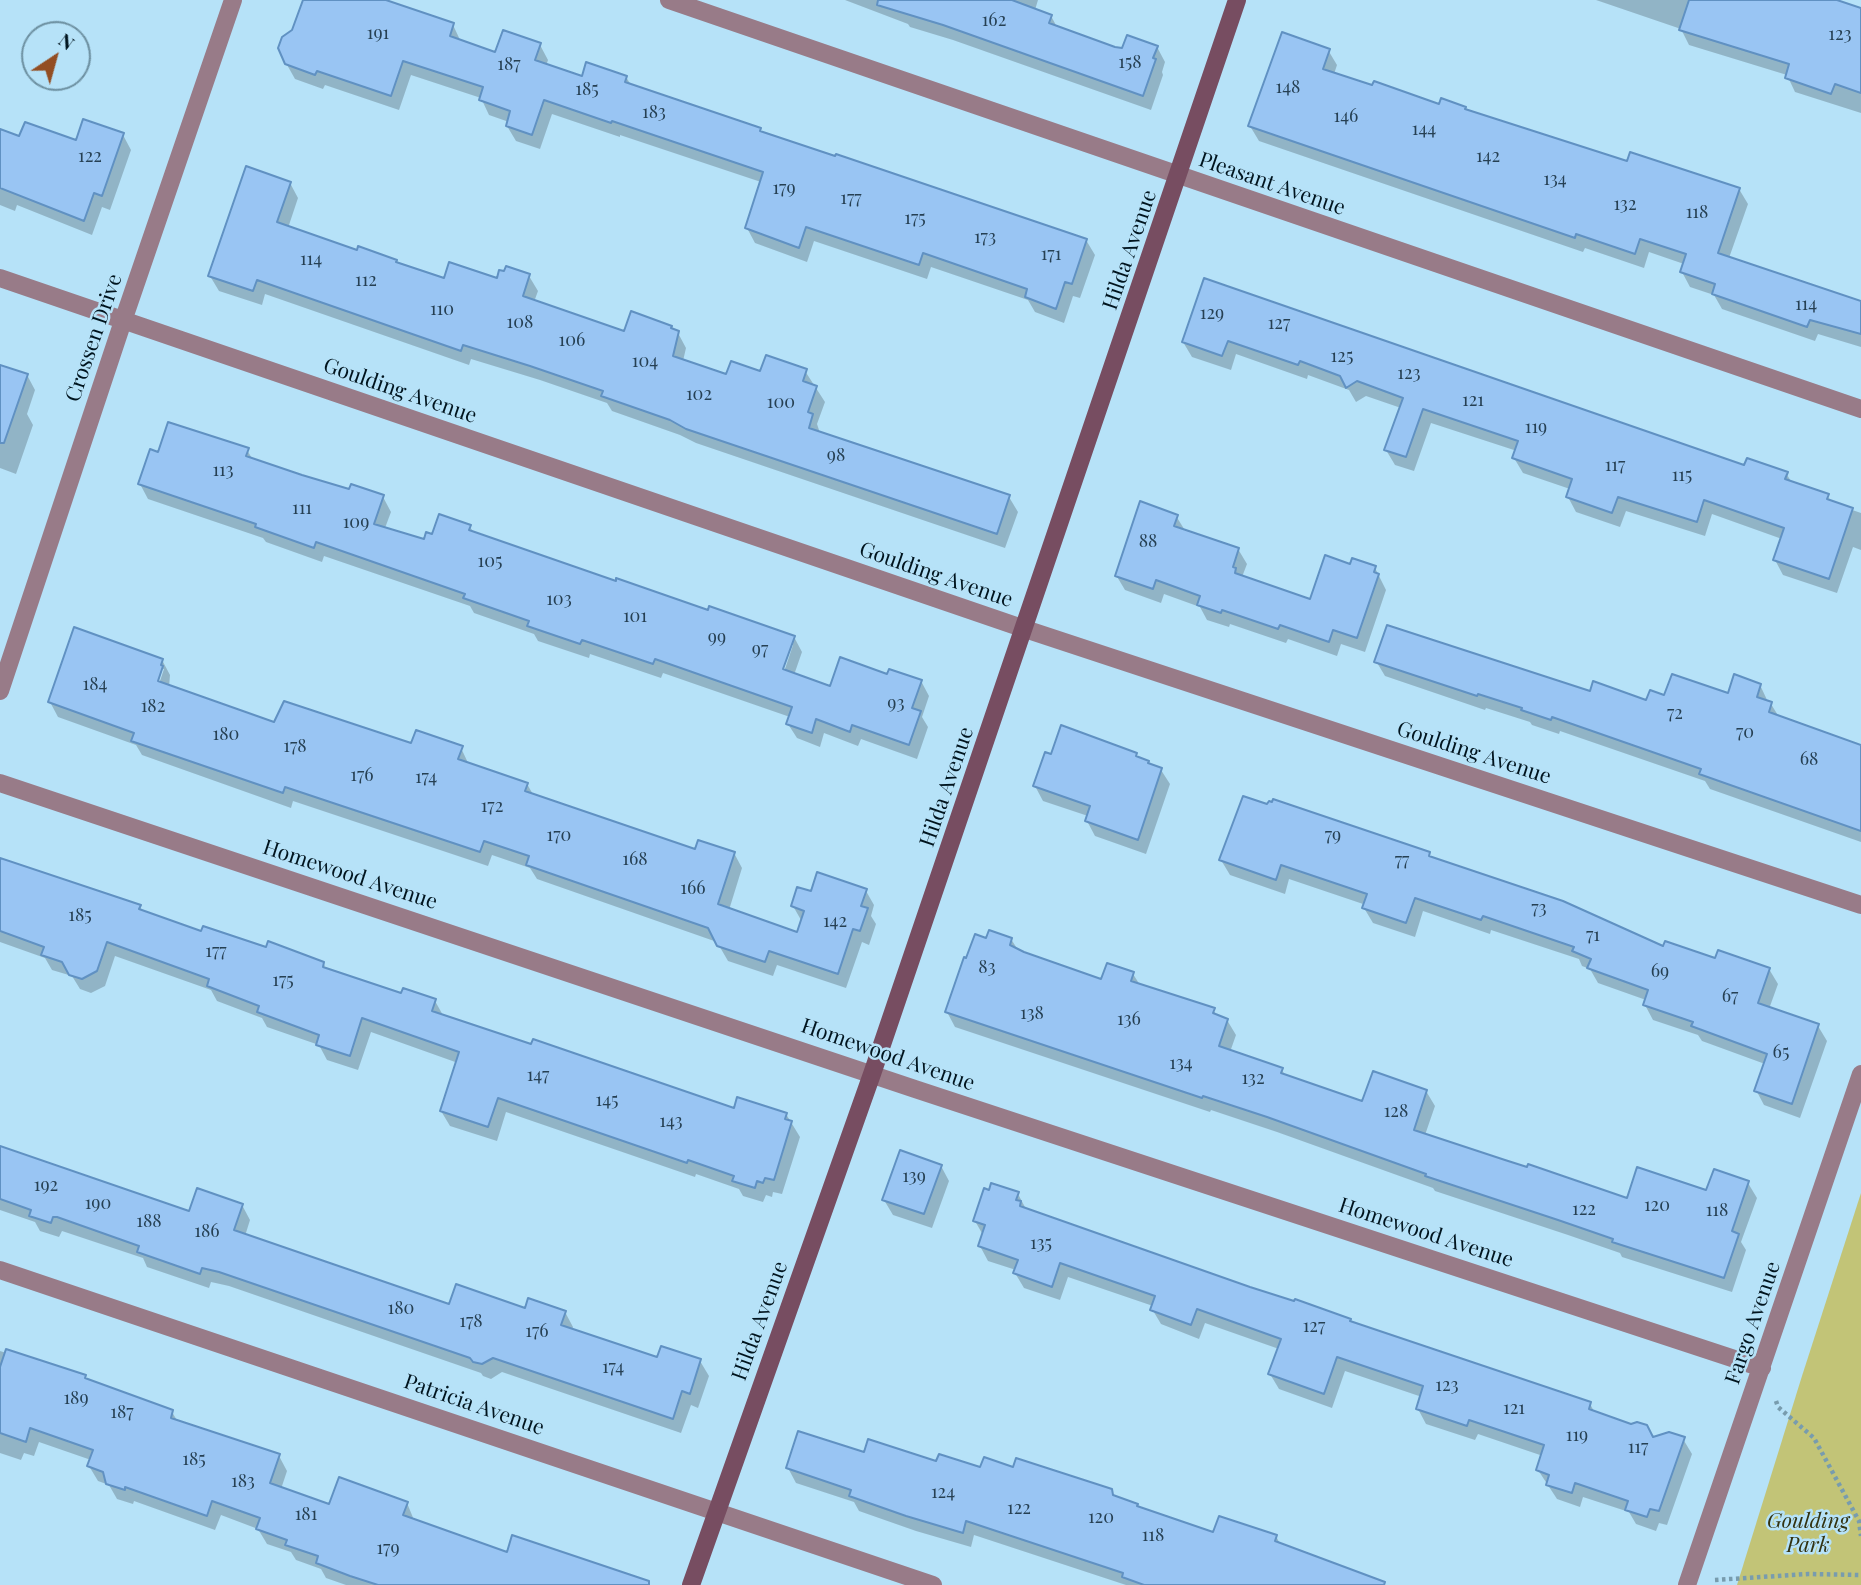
<!DOCTYPE html>
<html>
<head>
<meta charset="utf-8">
<style>
	body { margin:0 }
	#map { position:relative; width:1861px; height:1585px; overflow:hidden; background:#b6e2f8; font-family:"Playfair Display",serif }
	canvas { display:block }
	.north { position:absolute; left:21px; top:21px; width:70px; height:70px; box-sizing:border-box; background:#b6e2f8; border:2px solid #6d90a1; border-radius:50%; rotate:36deg; font-size:19px; font-weight:700; line-height:28px; text-align:center; color:#00141e }
	.north::after { content:''; display:block; margin:auto; width:24px; height:32px; background:#934e23; clip-path:polygon(50% 0,100% 100%,50% 72%,0 100%) }
</style>
</head>
<body>
<div id="map">
<canvas width="1861" height="1585"></canvas>
<div class="north">N</div>
</div>
<script>
const ctx = document.querySelector('canvas').getContext('2d');
ctx.lineJoin = 'round';
function paint(path, color) {
  ctx.fillStyle = color;
  ctx.fill(path, 'evenodd');
}
function poly(rows) {
  const path = new Path2D();
  for (const r of rows) {
    path.moveTo(r[0], r[1]);
    for (let i = 2; i < r.length; i += 2) path.lineTo(r[i], r[i + 1]);
  }
  return path;
}
function strokePath(path, color, width, dash) {
  ctx.strokeStyle = color;
  ctx.lineWidth = width;
  ctx.lineCap = dash ? 'butt' : 'round';
  ctx.setLineDash(dash || []);
  ctx.stroke(path);
}
function drawText(font, color, halo, rows, align = 'center') {
  ctx.font = font + ' "Playfair Display",serif';
  ctx.lineWidth = 5;
  ctx.setLineDash([]);
  ctx.textBaseline = 'middle';
  ctx.strokeStyle = halo;
  ctx.fillStyle = color;
  for (const [text, x, y, turn = 0] of rows) {
    ctx.save();
    ctx.translate(x, y);
    ctx.rotate((+turn || 0) * Math.PI / 180);
    ctx.textAlign = isNaN(turn) ? turn : align;
    if (halo) ctx.strokeText(text, 0, 0);
    ctx.fillText(text, 0, 0);
    ctx.restore();
  }
}
const green = poly([
	[1861,1193,1861,1585,1737,1585,1802,1376]
]);
const shadow = poly([
	[305,0,382,0,453,25,461,42,496,54,540,45,548,60,546,66,583,78,626,77,631,85,760,129,762,133,1086,240,1095,255,1080,298,1073,296,1064,323,1035,312,1028,300,931,267,927,279,814,241,807,262,755,243,747,228,761,182,620,135,620,137,552,114,540,149,516,141,507,126,509,122,489,115,481,98,411,75,399,110,325,85,323,89,295,79,286,63],
	[845,0,1038,0,1035,10,1051,16,1057,27,1115,48,1157,47,1165,62,1162,72,1163,75,1151,110,953,40,910,27,908,24],
	[1596,0,1832,0,1861,10,1861,113,1795,92,1787,75,1689,45,1681,29],
	[1328,50,1337,65,1334,74,1440,106,1466,111,1628,164,1739,189,1748,204,1729,258,1861,303,1861,347,1818,334,1815,341,1722,309,1714,295,1690,287,1682,272,1684,264,1649,252,1644,268,1585,248,1583,252,1259,141,1250,126],
	[0,131,20,138,77,142,123,135,131,150,110,210,102,207,92,235,17,205,15,211,0,205],
	[290,183,298,198,288,228,358,252,396,261,398,265,445,280,498,280,529,276,538,291,534,302,625,333,671,327,678,333,686,348,683,361,727,376,805,371,825,402,817,424,820,433,1009,497,1018,512,1005,548,696,443,680,435,612,411,607,403,540,380,471,359,469,365,265,294,262,305,219,291,210,276],
	[1205,281,1746,467,1786,473,1792,483,1827,495,1832,503,1861,513,1861,550,1853,547,1837,593,1783,575,1775,560,1782,539,1712,514,1705,536,1626,511,1620,527,1576,512,1568,497,1570,489,1523,473,1514,458,1517,451,1431,423,1414,471,1395,465,1386,450,1401,408,1366,396,1356,402,1349,390,1308,375,1307,379,1236,354,1231,370,1192,357,1183,342],
	[0,366,27,375,35,390,27,414,33,425,16,474,0,468],
	[247,450,253,460,350,492,383,497,391,512,385,528,425,541,433,537,470,527,474,533,709,612,794,637,802,652,794,675,831,688,888,676,921,681,929,696,922,717,928,727,917,759,861,739,858,746,824,733,820,747,797,738,788,724,790,717,663,673,661,678,590,654,589,658,538,641,534,634,474,613,470,606,324,556,322,562,266,542,263,538,148,499,140,484,159,454],
	[790,645,793,645,782,678,778,677],
	[1176,516,1186,532,1238,549,1247,564,1242,577,1311,602,1351,566,1375,568,1386,590,1365,652,1341,644,1337,656,1288,639,1286,643,1230,624,1229,627,1207,620,1200,607,1164,594,1161,603,1125,590,1116,575],
	[162,660,170,675,169,687,275,724,412,746,461,748,469,765,527,784,534,796,696,851,734,853,742,868,729,910,798,934,801,920,793,906,812,894,866,891,874,905,871,916,876,924,869,945,862,942,846,988,777,965,773,976,728,961,717,942,537,879,530,868,492,855,488,866,293,801,291,808,142,755,136,745,58,717,50,702],
	[160,669,164,669,157,690,153,689],
	[1376,661,1647,702,1666,697,1729,695,1760,685,1768,702,1771,704,1779,717,1861,747,1861,842,1710,789,1705,781,1560,731,1559,734,1532,725,1530,722,1486,708,1485,710,1385,676],
	[1136,754,1138,759,1149,766,1161,770,1170,784,1146,854,1095,836,1087,821,1088,816,1043,801,1035,786,1052,756],
	[1429,854,1432,859,1664,948,1769,969,1778,984,1769,1009,1818,1026,1827,1041,1800,1118,1764,1105,1756,1090,1765,1064,1702,1041,1698,1035,1653,1020,1645,1005,1646,1000,1598,983,1590,969,1582,966,1579,959,1491,930,1490,934,1423,911,1415,937,1373,923,1364,908,1366,905,1289,879,1285,894,1230,875,1221,860],
	[0,858,140,907,142,912,202,933,323,963,327,970,402,996,435,1001,444,1017,735,1110,786,1114,800,1137,782,1194,773,1192,772,1197,766,1195,763,1202,743,1196,739,1189,696,1174,695,1177,506,1112,497,1141,450,1126,441,1111,458,1063,371,1032,358,1070,327,1060,319,1045,267,1027,262,1018,217,1001,211,990,115,956,105,986,91,993,80,989,72,976,52,970,45,958,0,942],
	[1011,939,1018,950,1102,981,1133,974,1140,985,1213,1010,1218,1017,1227,1020,1236,1035,1230,1052,1282,1070,1286,1077,1363,1103,1426,1091,1435,1106,1425,1135,1628,1200,1707,1192,1748,1183,1757,1198,1741,1242,1746,1250,1732,1292,1622,1257,1620,1253,1568,1235,1435,1191,1433,1188,1277,1132,1211,1110,1210,1112,955,1027,947,1012,987,940],
	[0,1147,190,1213,242,1205,250,1220,245,1236,450,1306,565,1312,573,1327,572,1330,659,1359,700,1361,709,1376,698,1408,691,1405,681,1433,502,1372,491,1379,483,1376,481,1373,229,1286,211,1282,209,1288,147,1267,143,1258,62,1231,59,1237,40,1231,35,1222,0,1210],
	[941,1166,949,1181,932,1228,893,1215,884,1200],
	[1018,1194,1026,1209,1351,1323,1590,1404,1595,1413,1653,1439,1683,1439,1692,1454,1667,1525,1659,1523,1656,1531,1636,1524,1629,1512,1583,1497,1580,1507,1557,1499,1538,1470,1543,1456,1478,1434,1475,1440,1426,1424,1418,1409,1422,1397,1345,1371,1332,1408,1279,1389,1270,1374,1279,1349,1205,1323,1199,1339,1161,1324,1152,1309,1153,1306,1068,1277,1060,1300,1024,1288,1015,1273,1016,1270,988,1261,980,1246,983,1235,975,1221],
	[0,1351,84,1377,87,1380,172,1412,178,1422,279,1456,287,1471,281,1489,330,1506,407,1503,414,1520,508,1554,632,1585,346,1585,326,1578,321,1569,296,1560,291,1552,267,1544,258,1529,221,1515,215,1530,134,1501,133,1504,117,1499,109,1485,98,1481,89,1466,91,1460,39,1442,34,1456,24,1453,21,1460,0,1453],
	[865,1454,982,1470,1014,1469,1111,1491,1114,1497,1137,1505,1138,1508,1214,1534,1276,1536,1281,1546,1350,1585,1126,1585,974,1535,971,1547,916,1531,859,1511,854,1502,796,1483,788,1468]
]);
const building = poly([
	[303,0,386,0,454,23,450,36,495,52,503,30,541,43,535,60,582,76,586,62,627,76,625,82,761,128,760,131,835,156,836,154,1087,239,1072,284,1065,282,1056,309,1025,297,1027,289,923,253,919,265,806,227,799,248,745,228,763,172,612,121,611,123,544,100,532,135,506,126,510,111,479,100,483,87,403,61,391,96,317,71,315,75,285,64,278,48,282,37,292,30,303,0],
	[878,0,1012,0,1052,15,1049,23,1115,47,1122,48,1127,35,1158,46,1153,58,1156,59,1143,96,943,25,877,5,878,0],
	[1689,0,1837,0,1861,8,1861,93,1835,84,1831,94,1785,78,1789,64,1679,30,1689,0],
	[1282,32,1330,49,1323,69,1372,85,1374,81,1439,104,1441,98,1466,107,1465,109,1627,161,1630,152,1740,188,1718,253,1861,301,1861,334,1810,320,1807,327,1712,294,1715,284,1680,272,1686,254,1640,239,1635,254,1576,234,1575,238,1248,126,1282,32],
	[83,119,124,133,102,196,94,193,84,221,0,188,0,129,19,136,25,122,76,140,83,119],
	[246,166,291,182,277,222,357,250,358,246,397,260,396,262,444,278,449,262,497,278,499,270,504,271,506,266,530,274,523,296,624,331,631,311,672,326,671,328,679,331,673,356,726,374,731,361,760,371,766,355,807,369,803,381,817,386,808,412,813,414,809,428,1010,495,997,534,686,429,670,420,601,396,603,391,530,366,463,345,461,351,257,280,253,291,208,276,246,166],
	[1204,278,1744,465,1747,458,1788,472,1785,479,1829,494,1827,499,1853,508,1829,579,1773,560,1784,528,1704,500,1697,522,1618,497,1612,513,1566,497,1572,479,1512,458,1518,441,1423,409,1406,457,1384,450,1403,398,1357,381,1346,388,1340,376,1300,361,1298,365,1228,341,1222,356,1182,342,1204,278],
	[0,365,28,374,4,443,0,443,0,365],
	[168,422,249,448,246,456,302,475,349,489,351,484,384,495,374,524,424,539,426,532,432,534,439,514,471,525,469,530,616,581,616,578,708,610,709,606,795,636,783,669,830,686,840,657,887,674,889,669,922,680,912,708,921,711,909,745,852,725,850,732,816,719,812,733,786,724,792,707,655,659,653,664,582,640,580,644,527,626,529,621,463,598,465,594,316,542,314,548,255,527,256,524,138,484,150,449,158,452,168,422],
	[1140,501,1178,515,1174,526,1239,548,1233,567,1236,568,1235,573,1310,599,1325,555,1350,564,1352,558,1376,566,1374,572,1379,574,1357,638,1333,630,1329,642,1280,625,1278,629,1222,610,1221,613,1197,605,1200,596,1156,580,1153,589,1115,576,1140,501],
	[1387,625,1590,691,1593,681,1646,700,1650,690,1664,695,1672,674,1728,693,1734,674,1761,684,1757,697,1772,702,1769,712,1861,745,1861,831,1699,774,1701,769,1552,717,1551,720,1521,710,1522,708,1478,694,1477,696,1374,662,1387,625],
	[74,627,163,659,161,665,163,666,158,681,274,722,284,701,411,743,416,730,463,746,458,759,528,783,525,791,695,849,698,840,735,852,718,904,797,932,804,911,791,906,797,887,811,891,817,872,867,889,861,906,868,908,860,931,853,929,838,974,769,951,765,962,717,946,708,928,526,865,529,856,484,841,480,852,285,787,283,793,131,741,134,733,48,702,74,627],
	[1061,725,1137,753,1136,756,1149,761,1148,763,1162,768,1138,840,1085,821,1090,806,1033,786,1045,752,1051,754,1061,725],
	[1243,796,1267,804,1269,801,1272,802,1273,799,1430,852,1429,856,1563,901,1663,946,1665,941,1715,958,1718,950,1770,968,1758,1003,1819,1024,1792,1104,1754,1091,1767,1054,1691,1026,1693,1022,1643,1005,1648,990,1587,968,1591,959,1572,951,1574,947,1483,916,1481,920,1415,898,1406,923,1362,908,1367,894,1281,865,1276,880,1219,860,1243,796],
	[0,858,141,905,139,909,201,931,203,926,266,947,268,941,324,962,323,967,401,993,403,988,436,999,432,1011,531,1044,533,1039,734,1108,737,1097,787,1113,785,1119,792,1121,774,1180,765,1178,763,1183,757,1181,755,1188,732,1181,734,1176,688,1160,687,1163,498,1098,488,1127,440,1111,459,1052,362,1018,350,1056,316,1045,319,1035,257,1012,259,1006,207,986,209,979,107,942,97,971,82,979,69,975,62,962,41,955,44,947,0,931,0,858],
	[989,930,1012,938,1010,945,1024,952,1101,979,1107,963,1134,972,1131,981,1215,1008,1213,1013,1228,1019,1219,1046,1283,1068,1281,1073,1362,1101,1373,1071,1427,1090,1414,1130,1505,1160,1527,1167,1528,1164,1627,1198,1637,1167,1706,1190,1714,1169,1749,1181,1732,1231,1739,1234,1724,1278,1612,1242,1613,1239,1558,1220,1425,1176,1426,1174,1267,1117,1203,1096,1202,1098,945,1012,964,957,966,958,975,934,986,938,989,930],
	[0,1146,189,1211,197,1188,243,1204,234,1230,449,1304,456,1284,525,1308,528,1298,566,1311,561,1325,657,1357,661,1346,701,1359,690,1394,682,1391,673,1419,493,1358,482,1364,473,1362,470,1358,219,1272,202,1268,200,1274,137,1252,139,1246,57,1217,53,1217,51,1223,29,1216,31,1210,0,1199,0,1146],
	[900,1150,942,1165,924,1214,882,1200,900,1150],
	[991,1183,1019,1192,1016,1200,1021,1201,1020,1206,1250,1287,1294,1301,1295,1299,1351,1319,1350,1321,1591,1402,1589,1409,1631,1424,1637,1422,1647,1425,1653,1437,1669,1432,1685,1437,1659,1511,1650,1509,1647,1517,1625,1510,1628,1501,1575,1483,1572,1493,1546,1485,1549,1475,1536,1470,1544,1445,1469,1420,1467,1426,1416,1409,1423,1386,1337,1357,1324,1394,1268,1374,1281,1339,1197,1309,1191,1325,1150,1310,1155,1296,1060,1263,1052,1287,1013,1273,1018,1260,978,1246,985,1225,973,1221,984,1188,989,1190,991,1183],
	[6,1349,86,1375,85,1378,173,1410,171,1418,280,1454,270,1483,329,1504,339,1477,408,1502,403,1515,507,1552,512,1535,649,1581,649,1585,378,1585,350,1576,316,1563,318,1556,285,1545,287,1540,256,1529,260,1518,212,1501,207,1516,125,1487,125,1490,106,1484,103,1472,87,1466,93,1450,30,1428,26,1442,0,1433,0,1367,6,1349],
	[798,1431,864,1452,868,1439,936,1461,939,1454,980,1467,984,1457,1013,1467,1016,1458,1112,1489,1113,1495,1138,1504,1137,1506,1213,1532,1219,1516,1277,1535,1275,1541,1385,1582,1384,1585,1144,1585,1122,1577,1123,1573,966,1521,963,1533,906,1516,849,1496,851,1490,786,1468,798,1431]
]);
const path = poly([
	[1776,1401,1778,1407,1814,1438,1859,1521,1861,1536],
	[1715,1580,1808,1574,1861,1575]
]);
const street = poly([
	[669,0,1861,409],
	[0,278,1025,629,1861,905],
	[0,691,123,321,233,0],
	[0,783,915,1089,1762,1368],
	[0,1270,933,1585],
	[1687,1585,1861,1074]
]);
const secondary = poly([
	[691,1585,872,1074,1237,0]
]);
const numberNames = [
	["162",994,20],
	["191",378,33],
	["123",1840,34],
	["158",1130,62],
	["187",509,64],
	["148",1288,87],
	["185",587,89],
	["183",654,112],
	["146",1346,116],
	["144",1424,129],
	["122",90,156],
	["142",1488,156],
	["134",1555,179],
	["179",784,188],
	["177",851,198],
	["132",1625,204],
	["118",1697,212],
	["175",915,218],
	["173",985,237],
	["171",1051,254],
	["114",311,259],
	["112",366,280],
	["114",1806,304],
	["110",442,309],
	["129",1212,313],
	["108",520,322],
	["127",1279,323],
	["106",572,340],
	["125",1342,356],
	["104",645,361],
	["123",1409,373],
	["102",699,394],
	["121",1473,400],
	["100",781,402],
	["119",1536,427],
	["98",836,455],
	["117",1615,465],
	["113",223,470],
	["115",1682,475],
	["111",302,508],
	["109",356,522],
	["88",1148,541],
	["105",490,561],
	["103",559,599],
	["101",635,616],
	["99",717,637],
	["97",760,649],
	["184",95,684],
	["93",896,703],
	["182",153,706],
	["72",1675,713],
	["70",1745,732],
	["180",226,734],
	["178",295,746],
	["68",1809,759],
	["176",362,775],
	["174",426,777],
	["172",492,806],
	["170",559,835],
	["79",1333,835],
	["168",635,859],
	["77",1402,860],
	["166",693,888],
	["73",1539,908],
	["185",80,915],
	["142",835,921],
	["71",1593,935],
	["177",216,951],
	["83",987,967],
	["69",1660,971],
	["175",283,980],
	["67",1730,996],
	["138",1032,1013],
	["136",1129,1019],
	["65",1781,1052],
	["134",1181,1063],
	["147",538,1075],
	["132",1253,1078],
	["145",607,1100],
	["128",1396,1111],
	["143",671,1121],
	["139",914,1176],
	["192",46,1185],
	["190",98,1203],
	["120",1657,1205],
	["122",1584,1209],
	["118",1717,1210],
	["188",149,1221],
	["186",207,1231],
	["135",1041,1243],
	["180",401,1308],
	["178",471,1321],
	["127",1314,1326],
	["176",537,1331],
	["174",613,1367],
	["123",1447,1385],
	["189",76,1398],
	["121",1514,1408],
	["187",122,1412],
	["119",1577,1435],
	["117",1638,1447],
	["185",194,1459],
	["183",243,1481],
	["124",943,1492],
	["122",1019,1508],
	["181",306,1514],
	["120",1101,1517],
	["118",1153,1535],
	["179",388,1548]
];
const streetNames = [
	["Pleasant Avenue",1272,184,19],
	["Hilda Avenue",1130,250,-71],
	["Crossen Drive",94,338,-71],
	["Goulding Avenue",400,391,19],
	["Goulding Avenue",936,575,19],
	["Goulding Avenue",1474,753,18],
	["Hilda Avenue",947,787,-71],
	["Homewood Avenue",350,875,18],
	["Homewood Avenue",888,1055,19],
	["Homewood Avenue",1426,1233,18],
	["Hilda Avenue",760,1321,-70],
	["Fargo Avenue",1753,1323,-71],
	["Patricia Avenue",474,1405,19]
];
const parkNames = [
	["Goulding",1808,1521],
	["Park",1808,1545]
];
paint(green, '#c2c477');
paint(shadow, '#0003');
paint(building, '#99c5f3');
strokePath(building, '#6091c2', 2);
strokePath(path, '#789cae', 4.5, [3.5, 3.5]);
strokePath(street, '#987b88', 18);
strokePath(secondary, '#774d61', 18);
drawText('18px', '#264053', null, numberNames);
drawText('21px', '#00141e', '#b6e2f8', streetNames);
drawText('italic 21px', '#323210', '#b6e2f8', parkNames);
</script>
</body>
</html>
